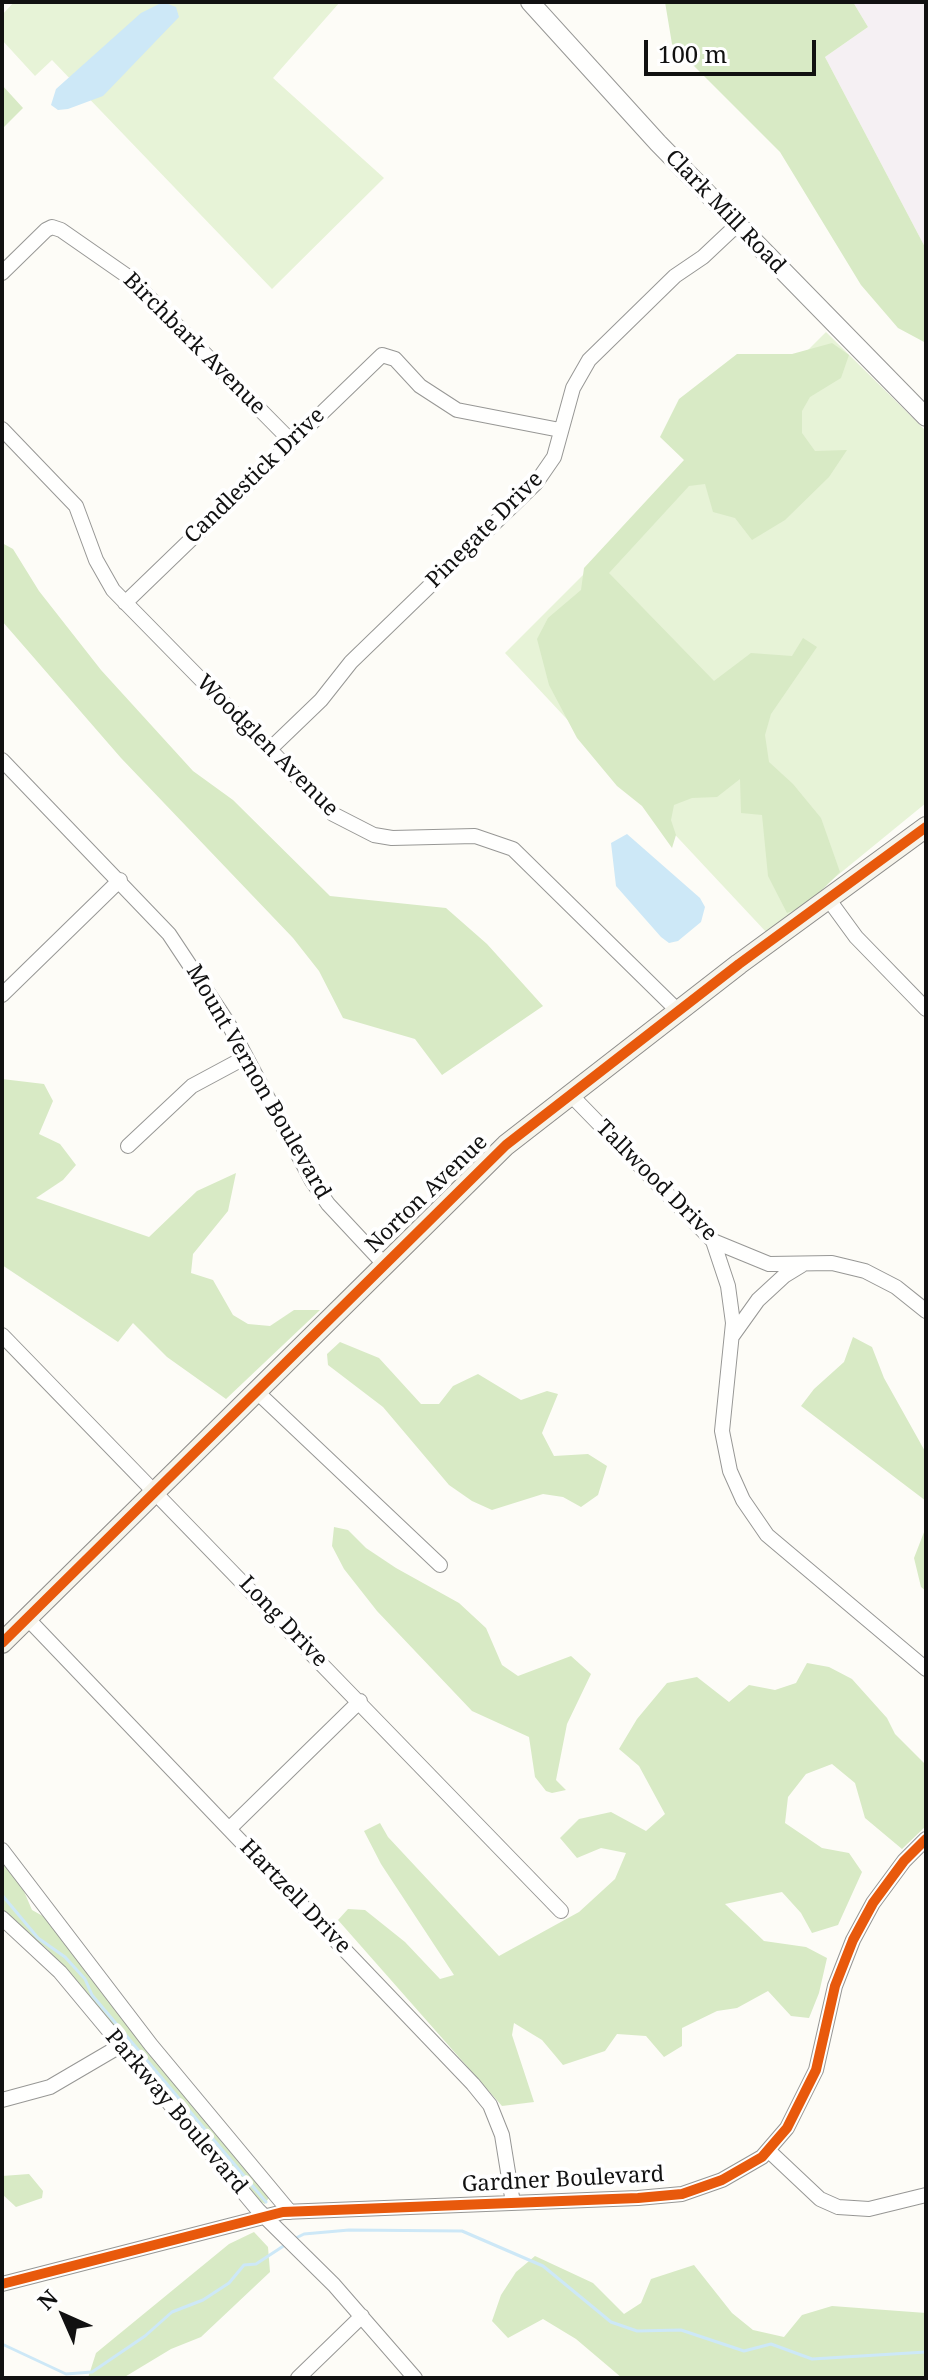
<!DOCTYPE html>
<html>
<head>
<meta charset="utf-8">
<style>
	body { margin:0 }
	#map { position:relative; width:928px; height:2380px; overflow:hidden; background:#fdfcf7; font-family:"Noto Serif",serif }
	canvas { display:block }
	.frame { position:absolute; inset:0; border:4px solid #111; pointer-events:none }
	.north { position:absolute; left:24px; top:2276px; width:80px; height:80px; -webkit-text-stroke:6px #fff; paint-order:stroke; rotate:315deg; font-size:22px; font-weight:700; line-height:32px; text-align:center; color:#111 }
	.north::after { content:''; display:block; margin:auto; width:28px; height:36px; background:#111; clip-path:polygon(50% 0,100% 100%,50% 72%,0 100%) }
	.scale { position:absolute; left:644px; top:40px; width:172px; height:36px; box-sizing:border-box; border:4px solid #111; border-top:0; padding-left:10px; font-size:24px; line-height:28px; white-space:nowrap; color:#111; -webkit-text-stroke:6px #fff; paint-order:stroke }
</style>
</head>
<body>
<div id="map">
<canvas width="928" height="2380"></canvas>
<div class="frame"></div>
<div class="north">N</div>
<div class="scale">100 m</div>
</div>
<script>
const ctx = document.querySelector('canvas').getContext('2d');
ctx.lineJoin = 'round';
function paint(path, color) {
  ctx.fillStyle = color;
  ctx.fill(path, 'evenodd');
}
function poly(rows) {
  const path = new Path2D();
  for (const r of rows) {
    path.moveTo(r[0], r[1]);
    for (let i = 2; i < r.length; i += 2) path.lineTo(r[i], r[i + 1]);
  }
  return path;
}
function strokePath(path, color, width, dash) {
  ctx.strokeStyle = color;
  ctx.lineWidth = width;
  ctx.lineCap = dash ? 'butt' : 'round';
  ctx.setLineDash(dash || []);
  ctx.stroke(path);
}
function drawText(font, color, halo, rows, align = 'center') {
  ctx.font = font + ' "Noto Serif",serif';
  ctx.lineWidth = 8;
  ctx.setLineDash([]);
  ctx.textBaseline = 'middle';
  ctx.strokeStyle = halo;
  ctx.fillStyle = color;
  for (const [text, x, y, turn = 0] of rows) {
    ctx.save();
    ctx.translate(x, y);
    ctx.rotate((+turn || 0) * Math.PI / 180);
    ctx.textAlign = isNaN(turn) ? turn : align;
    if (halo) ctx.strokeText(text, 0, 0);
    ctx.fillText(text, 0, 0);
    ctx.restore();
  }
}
const industrial = poly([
	[853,2,923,2,926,8,926,249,825,57,868,27]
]);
const green = poly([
	[14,2,340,2,273,78,384,178,272,289,52,60,35,76,2,40,2,15],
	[826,332,926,431,926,803,767,933,505,653]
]);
const forest = poly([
	[665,2,853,2,868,27,825,57,926,249,926,343,898,328,861,285,780,152,672,44],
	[2,85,23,108,2,129],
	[832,343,849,355,841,378,810,397,802,411,802,433,815,451,847,450,829,477,785,520,752,540,735,518,713,512,705,484,689,486,609,573,714,681,751,653,792,656,803,638,817,647,771,714,765,735,769,762,793,784,821,818,840,872,807,905,787,913,768,876,762,815,741,813,740,779,717,797,692,798,674,805,671,820,676,835,672,848,642,806,617,786,577,738,549,685,537,639,548,618,581,590,584,568,684,460,660,437,679,399,737,354,792,354],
	[2,543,13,549,39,591,101,670,193,771,233,800,330,896,446,908,487,944,543,1006,442,1075,415,1039,343,1018,319,971,293,938,121,758,2,621],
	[2,1079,44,1084,53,1101,39,1134,60,1144,76,1165,63,1180,36,1198,149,1237,197,1191,236,1173,228,1211,193,1254,191,1273,213,1280,233,1315,248,1324,270,1326,294,1310,320,1310,226,1399,167,1357,133,1323,118,1342,2,1265],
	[853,1337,872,1347,884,1378,926,1453,926,1501,801,1406,814,1389,844,1362],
	[340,1342,379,1358,421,1404,439,1404,453,1386,478,1374,521,1400,547,1391,558,1394,542,1433,554,1456,588,1454,607,1466,598,1495,581,1507,563,1497,543,1494,492,1510,472,1501,449,1485,383,1407,328,1365,327,1354],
	[334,1527,348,1530,366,1548,396,1568,459,1603,486,1628,502,1665,518,1676,571,1656,591,1674,567,1724,556,1780,566,1790,552,1793,546,1791,535,1777,529,1737,472,1711,377,1611,344,1569,332,1546],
	[926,1527,926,1591,921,1587,914,1558],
	[807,1663,829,1667,852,1679,887,1718,895,1734,926,1765,926,1826,902,1849,865,1818,855,1783,832,1764,806,1774,788,1797,785,1823,822,1848,849,1853,862,1872,838,1925,812,1933,801,1913,782,1892,725,1904,764,1941,806,1947,827,1958,819,1993,809,2018,791,2016,768,1991,737,2008,717,2011,682,2028,682,2046,664,2057,646,2036,617,2034,605,2051,563,2065,542,2040,514,2023,512,2035,534,2102,502,2106,338,1920,348,1909,365,1910,405,1942,440,1979,454,1975,381,1864,364,1831,380,1823,388,1837,499,1956,579,1912,615,1879,626,1853,601,1848,577,1858,560,1838,579,1819,611,1812,646,1831,665,1814,639,1766,619,1749,637,1719,667,1683,697,1677,729,1702,749,1685,775,1690,796,1683],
	[2,1858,20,1882,32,1910,50,1920,153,2059,270,2196,265,2204,255,2199,143,2072,77,1981,45,1947,25,1934,2,1911],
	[29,2174,43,2191,42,2198,16,2207,2,2194,2,2176],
	[254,2232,268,2247,270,2272,201,2337,171,2349,123,2378,88,2378,96,2353,229,2244],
	[535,2256,593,2283,624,2314,641,2303,651,2279,694,2265,732,2313,753,2330,784,2337,802,2315,832,2306,926,2313,926,2378,622,2378,576,2339,543,2319,508,2338,492,2321,501,2295,516,2272]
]);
const water = poly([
	[163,2,176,7,179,17,103,96,68,109,58,110,51,105,56,89,141,13],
	[627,834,700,898,705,907,701,922,678,941,669,943,661,937,616,886,611,843]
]);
const stream = poly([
	[2,1895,38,1938,65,1957,85,1979,92,1995,266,2202],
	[296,2238,304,2234,349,2230,462,2231,543,2266,611,2322,637,2331,681,2330,744,2351,771,2344,812,2359,926,2352],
	[2,2344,66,2374,92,2372,145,2336,172,2312,203,2300,229,2283,244,2265,256,2264,285,2245]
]);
const minor = poly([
	[2,273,46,230,52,227,61,230,130,278,291,441],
	[2,429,76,506,96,560,113,590,333,814,374,835,392,838,475,836,513,849,678,1011],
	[125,603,382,355,395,359,420,386,457,410,560,430],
	[269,750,321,700,351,662,536,483,554,457,573,388,589,360,675,276,703,257,737,225],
	[2,760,169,934,228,1023,312,1181,328,1204,384,1264],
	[829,900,856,937,926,1009],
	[2,995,120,880],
	[570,1094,713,1241,769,1264,832,1263,865,1271,896,1287,926,1311],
	[128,1146,192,1086,246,1057],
	[713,1241,728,1286,733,1323,722,1431,730,1471,743,1500,767,1535,926,1669],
	[2,1335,561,1911],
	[733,1335,758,1300,784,1276,802,1265],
	[256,1391,440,1565],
	[27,1618,473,2084,490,2105,502,2135,513,2203],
	[230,1828,360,1701],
	[2,1850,151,2045,290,2212],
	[2,1918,60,1972,258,2210,334,2285,415,2378],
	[2,2100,50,2087,120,2046],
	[769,2151,820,2199,838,2207,869,2209,926,2195],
	[2,2284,283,2212,638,2198,682,2194,722,2180,762,2157,787,2128,816,2070,835,1986,853,1940,873,1903,904,1861,926,1839],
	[298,2378,362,2316]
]);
const tertiary = poly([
	[530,2,658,143,926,417]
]);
const secondary = poly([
	[2,1643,506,1145,739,964,926,827]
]);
const cycleway = poly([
	[2,1643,506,1145,739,964,926,827],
	[2,2284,283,2212,638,2198,682,2194,722,2180,762,2157,787,2128,816,2070,835,1986,853,1940,873,1903,904,1861,926,1839]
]);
const streetNames = [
	["Clark Mill Road",725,212,46],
	["Birchbark Avenue",194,344,45],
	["Candlestick Drive",255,476,-44],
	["Pinegate Drive",485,530,-45],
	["Woodglen Avenue",267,746,45],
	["Mount Vernon Boulevard",258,1082,60],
	["Tallwood Drive",656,1181,45],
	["Norton Avenue",427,1194,-44],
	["Long Drive",283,1622,46],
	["Hartzell Drive",295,1897,46],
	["Parkway Boulevard",176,2112,50],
	["Gardner Boulevard",563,2180,-3]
];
paint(industrial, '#f5f0f3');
paint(green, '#e7f3d7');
paint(forest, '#d8eac5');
paint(water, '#cde8f7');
strokePath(stream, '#cde8f7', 3);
strokePath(minor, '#979795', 16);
strokePath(tertiary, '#979795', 20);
strokePath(secondary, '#8e8d8b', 22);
strokePath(minor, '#fffffe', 14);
strokePath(tertiary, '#fffffe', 18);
strokePath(secondary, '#f6f4eb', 20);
strokePath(cycleway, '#e8590c', 10);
drawText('22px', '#111', '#fff', streetNames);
</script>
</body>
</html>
